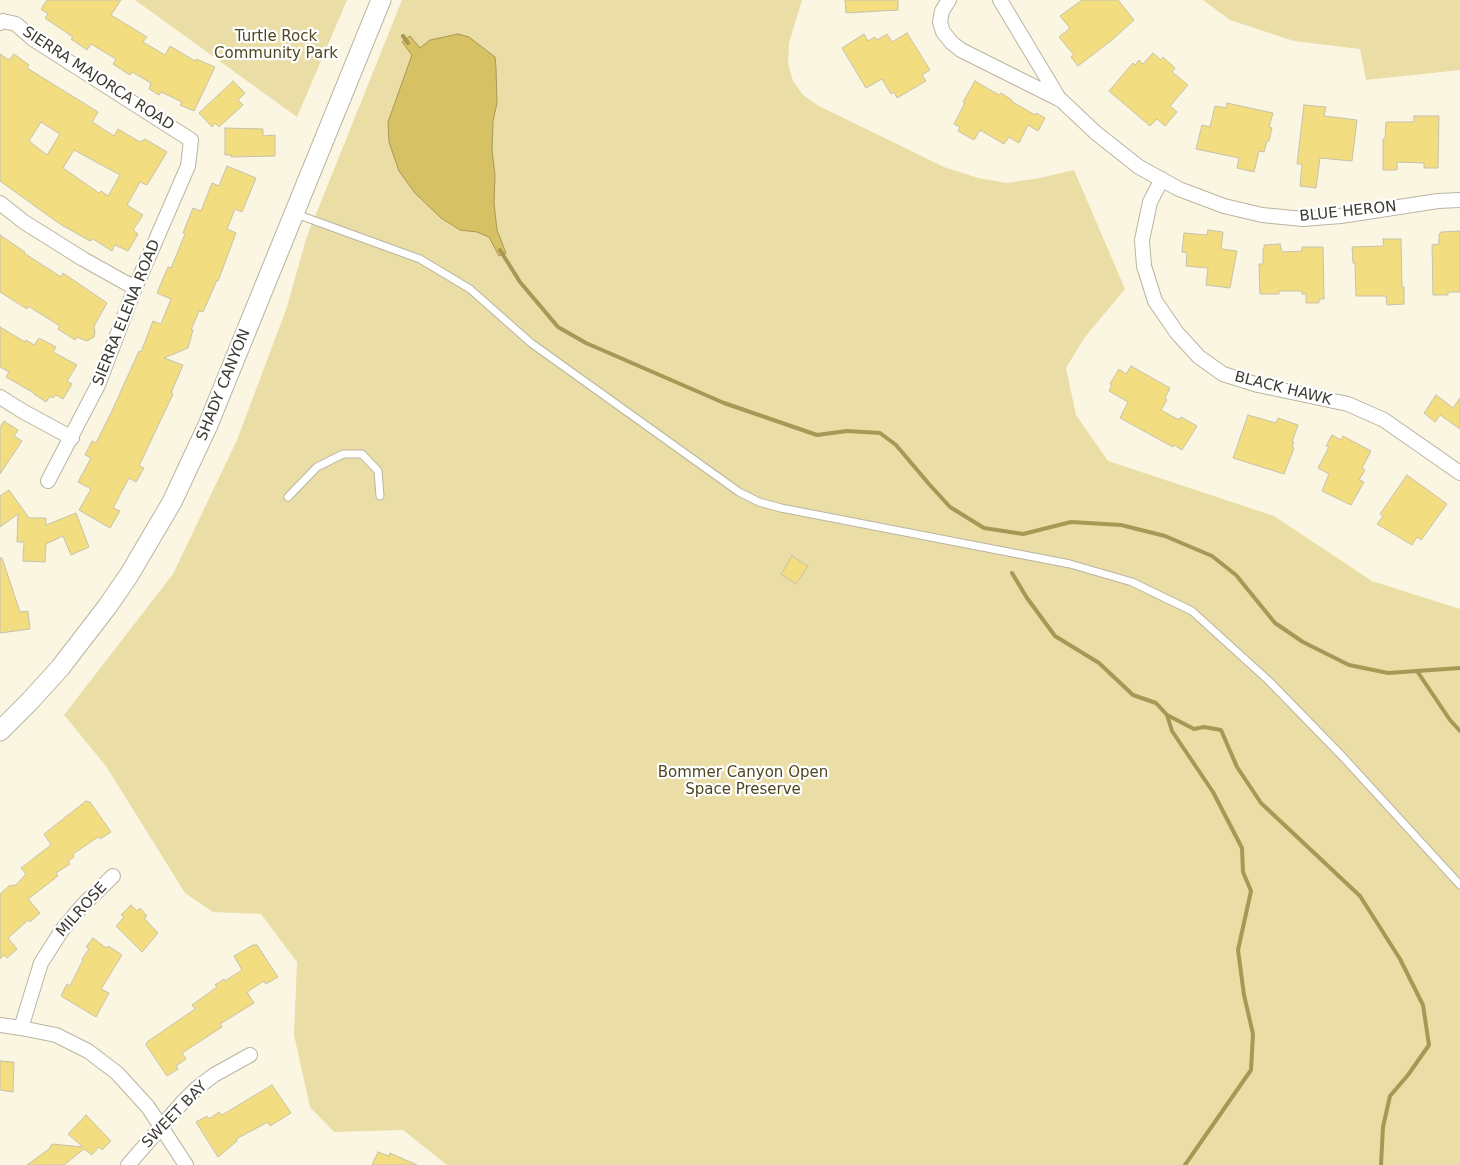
<!DOCTYPE html>
<html>
<head>
<meta charset="utf-8">
<style>
	body { margin:0 }
	canvas { display:block; background:#fbf6e1 }
</style>
</head>
<body>
<canvas width="1460" height="1165"></canvas>
<script>
const ctx = document.querySelector('canvas').getContext('2d');
ctx.lineJoin = 'round';
function paint(path, color) {
  ctx.fillStyle = color;
  ctx.fill(path, 'evenodd');
}
function poly(rows) {
  const path = new Path2D();
  for (const r of rows) {
    path.moveTo(r[0], r[1]);
    for (let i = 2; i < r.length; i += 2) path.lineTo(r[i], r[i + 1]);
  }
  return path;
}
function strokePath(path, color, width, dash) {
  ctx.strokeStyle = color;
  ctx.lineWidth = width;
  ctx.lineCap = dash ? 'butt' : 'round';
  ctx.setLineDash(dash || []);
  ctx.stroke(path);
}
function drawText(font, color, halo, rows, align = 'center') {
  ctx.font = font + ' "DejaVu Sans",sans-serif';
  ctx.lineWidth = 4.5;
  ctx.setLineDash([]);
  ctx.textBaseline = 'middle';
  ctx.strokeStyle = halo;
  ctx.fillStyle = color;
  for (const [text, x, y, turn = 0] of rows) {
    ctx.save();
    ctx.translate(x, y);
    ctx.rotate((+turn || 0) * Math.PI / 180);
    ctx.textAlign = isNaN(turn) ? turn : align;
    if (halo) ctx.strokeText(text, 0, 0);
    ctx.fillText(text, 0, 0);
    ctx.restore();
  }
}
const green = poly([
	[135,0,347,0,297,117],
	[402,0,802,0,789,43,788,63,793,81,803,95,819,106,944,167,978,178,1007,183,1040,178,1074,170,1125,289,1085,337,1066,368,1076,415,1108,461,1274,516,1372,581,1460,609,1460,1165,447,1165,403,1130,334,1132,310,1107,294,1035,297,962,261,914,213,912,185,893,106,766,64,715,173,574,237,440,287,307,306,239],
	[1203,0,1460,0,1460,70,1366,80,1360,49,1294,41,1230,20]
]);
const water = poly([
	[458,34,469,37,495,57,496,68,497,103,493,121,492,150,495,175,494,203,497,230,506,253,499,256,489,237,477,232,460,230,441,218,415,193,399,171,389,142,388,122,412,55,402,42,410,36,420,48,430,40,458,34]
]);
const stream = poly([
	[403,36,408,43],
	[500,250,520,282,558,327,586,343,724,403,817,435,847,431,880,433,896,445,929,484,950,507,984,528,1023,534,1071,522,1121,525,1165,536,1212,556,1236,575,1275,623,1303,642,1349,665,1388,673,1460,668],
	[1012,573,1027,598,1055,636,1099,663,1133,695,1156,703,1167,715,1172,731,1213,792,1242,848,1243,872,1251,891,1238,950,1244,995,1253,1034,1251,1070,1185,1165],
	[1417,671,1450,720,1460,731],
	[1167,715,1194,729,1204,727,1221,730,1237,767,1261,803,1360,896,1400,959,1423,1005,1429,1045,1408,1075,1390,1096,1383,1127,1381,1165]
]);
const building = poly([
	[47,0,121,0,111,15,147,37,143,42,165,55,170,46,195,61,196,59,215,67,194,111,180,105,182,102,161,92,159,95,149,89,151,83,132,72,130,75,113,64,116,59,91,44,87,50,71,39,73,37,45,18,48,14,41,9,47,0],
	[845,0,898,0,898,10,846,13,845,0],
	[1082,0,1118,0,1134,20,1112,40,1078,66,1071,57,1074,55,1059,37,1070,28,1060,16,1082,0],
	[907,33,930,70,922,75,926,81,897,98,894,92,891,94,882,79,866,88,842,48,864,34,868,41,875,37,877,40,887,34,892,42,907,33],
	[1153,53,1161,60,1163,57,1175,68,1172,72,1188,85,1170,106,1177,112,1165,126,1157,119,1150,126,1109,91,1133,63,1135,65,1139,60,1143,64,1153,53],
	[0,54,9,60,14,54,29,65,27,68,98,112,92,122,114,136,118,129,140,142,145,139,167,152,147,185,140,182,127,205,143,215,133,230,138,234,128,251,115,245,112,251,93,239,90,241,60,224,0,181,0,54],
	[41,122,60,134,47,155,29,141,41,122],
	[74,150,120,175,108,196,101,191,99,193,63,168,74,150],
	[233,81,245,93,238,100,243,105,219,127,215,123,212,127,199,113,233,81],
	[975,81,999,95,1001,93,1012,100,1011,101,1035,115,1036,113,1045,118,1038,131,1028,125,1019,143,1009,137,1004,144,980,130,974,140,958,131,960,127,954,124,965,103,963,102,975,81],
	[1227,103,1273,113,1269,127,1272,128,1269,141,1267,141,1264,152,1259,151,1254,172,1237,168,1239,158,1196,149,1202,125,1210,127,1215,106,1226,108,1227,103],
	[1304,105,1326,107,1324,116,1357,120,1352,161,1320,158,1316,188,1300,186,1302,164,1297,164,1304,105],
	[1414,116,1439,116,1438,168,1424,168,1424,163,1397,162,1397,170,1383,170,1383,139,1385,139,1386,122,1414,122,1414,116],
	[225,128,263,129,263,136,275,135,275,156,231,157,232,155,225,155,225,128],
	[227,166,256,178,242,212,235,209,227,229,236,233,218,281,217,280,203,312,199,311,191,330,193,330,188,348,164,358,183,365,171,393,173,394,139,466,144,468,136,482,129,478,113,508,120,511,110,528,79,510,91,489,78,482,91,458,85,455,92,441,96,443,112,411,139,351,141,352,153,321,161,324,171,299,157,293,168,267,171,268,185,234,183,233,193,208,201,211,212,183,219,186,227,166],
	[1208,230,1223,232,1221,249,1237,251,1230,288,1206,285,1208,268,1186,266,1187,253,1182,252,1184,233,1207,235,1208,230],
	[1460,231,1460,292,1448,292,1448,295,1433,295,1432,245,1439,244,1439,234,1441,232,1460,231],
	[0,235,25,252,24,253,61,277,63,273,107,303,94,326,95,333,94,337,87,341,77,337,75,340,58,329,60,326,28,306,27,309,0,292,0,235],
	[1383,239,1401,239,1402,287,1404,287,1404,304,1387,305,1386,296,1356,296,1355,263,1353,263,1352,247,1384,246,1383,239],
	[1280,244,1282,252,1302,251,1302,247,1323,247,1324,299,1319,299,1319,303,1306,303,1306,294,1302,294,1302,291,1279,291,1279,294,1260,294,1259,264,1263,264,1263,249,1264,249,1264,245,1280,244],
	[0,327,25,342,26,340,34,345,39,338,56,347,53,352,77,365,67,381,72,384,63,399,56,395,53,398,50,396,46,402,34,394,34,393,6,377,9,372,0,367,0,327],
	[1131,366,1170,388,1165,398,1167,400,1161,410,1179,420,1181,417,1197,426,1182,450,1174,445,1173,447,1120,418,1128,402,1109,391,1112,385,1110,384,1119,369,1126,374,1131,366],
	[1436,395,1453,408,1460,398,1460,429,1440,415,1435,422,1424,413,1436,395],
	[1248,415,1276,423,1278,418,1298,425,1292,442,1294,442,1292,447,1294,448,1284,474,1233,458,1248,415],
	[4,421,18,430,14,436,22,441,0,474,0,427,4,421],
	[1332,435,1341,440,1343,436,1371,451,1362,468,1365,470,1359,480,1364,482,1351,505,1322,491,1329,474,1318,468,1329,447,1326,446,1332,435],
	[1407,475,1447,504,1421,540,1417,537,1412,545,1377,524,1383,516,1380,514,1407,475],
	[9,490,29,518,46,518,46,525,76,513,89,547,71,555,63,536,46,544,45,562,23,561,24,542,17,542,18,514,0,527,0,496,9,490],
	[792,556,808,566,796,584,781,574,792,556],
	[0,558,2,558,20,612,28,611,30,629,0,633,0,558],
	[86,801,90,802,111,832,100,839,98,837,73,854,74,857,68,861,70,864,56,873,58,876,28,899,40,913,30,922,28,920,8,938,17,949,7,958,4,955,0,959,0,894,9,886,16,885,26,874,21,868,51,845,44,834,86,801],
	[131,905,137,911,140,908,147,916,144,918,158,933,142,952,116,926,124,917,121,915,131,905],
	[93,938,106,948,108,946,122,955,101,989,109,993,96,1017,61,996,67,984,70,986,83,960,82,959,89,949,86,947,93,938],
	[253,945,257,945,278,977,266,984,264,981,247,992,254,1003,220,1024,222,1027,182,1053,186,1059,176,1066,178,1069,167,1076,146,1045,147,1042,195,1009,192,1005,217,987,215,985,224,979,225,981,242,970,234,956,253,945],
	[0,1061,14,1062,13,1092,0,1090,0,1061],
	[272,1085,291,1113,270,1126,268,1122,236,1139,237,1141,218,1157,196,1122,207,1116,209,1119,219,1112,222,1115,272,1085],
	[86,1115,111,1141,102,1150,99,1147,92,1155,84,1149,64,1165,27,1165,49,1149,52,1144,83,1147,68,1134,86,1115],
	[378,1152,389,1156,390,1153,417,1165,372,1165,378,1152]
]);
const service = poly([
	[296,214,420,259,470,289,531,343,739,492,759,502,781,508,1070,564,1132,582,1192,611,1269,681,1343,757,1460,885],
	[288,497,317,467,343,454,362,454,378,471,380,496]
]);
const minor = poly([
	[949,0,942,11,940,22,943,32,952,43,961,50,1061,100,1096,133,1139,167,1179,189,1224,206,1262,215,1303,219,1341,216,1438,201,1460,200],
	[1000,0,1060,100],
	[0,23,3,21,16,24,33,39,191,140,188,166,135,288,98,385,48,481],
	[1162,179,1150,202,1142,240,1144,266,1155,301,1177,333,1199,357,1223,374,1258,385,1348,404,1384,420,1460,473],
	[0,203,24,222,83,259,135,288],
	[0,397,24,412,72,438],
	[0,1025,21,1028,56,1035,88,1051,117,1073,148,1107,186,1165],
	[21,1028,41,963,62,930,83,905,113,876],
	[128,1165,181,1104,197,1088,214,1075,250,1055]
]);
const secondary = poly([
	[0,731,30,701,60,668,107,607,129,575,172,502,208,425,381,0]
]);
const parkNames = [
	["Turtle Rock",276,37],
	["Community Park",276,54],
	["Bommer Canyon Open",743,773],
	["Space Preserve",743,790]
];
const streetNames = [
	["SIERRA MAJORCA ROAD",98,79,33],
	["BLUE HERON",1348,212,-6],
	["SIERRA ELENA ROAD",127,313,-68],
	["SHADY CANYON",224,385,-68],
	["BLACK HAWK",1283,389,14],
	["MILROSE",82,910,-48],
	["SWEET BAY",175,1115,-46]
];
paint(green, '#eadda6');
paint(water, '#d7c165');
strokePath(water, '#a89855', 1);
strokePath(stream, '#a89855', 4);
paint(building, '#f3dd81');
strokePath(building, '#c6c1ad', 1);
strokePath(service, '#b9b5a1', 9);
strokePath(minor, '#b9b5a1', 16);
strokePath(secondary, '#b9b5a1', 21);
strokePath(service, '#fff', 7);
strokePath(minor, '#fff', 14);
strokePath(secondary, '#fff', 19);
drawText('15px', '#4f461f', '#fff', parkNames);
drawText('15px', '#3b3931', '#fff', streetNames);
</script>
</body>
</html>
